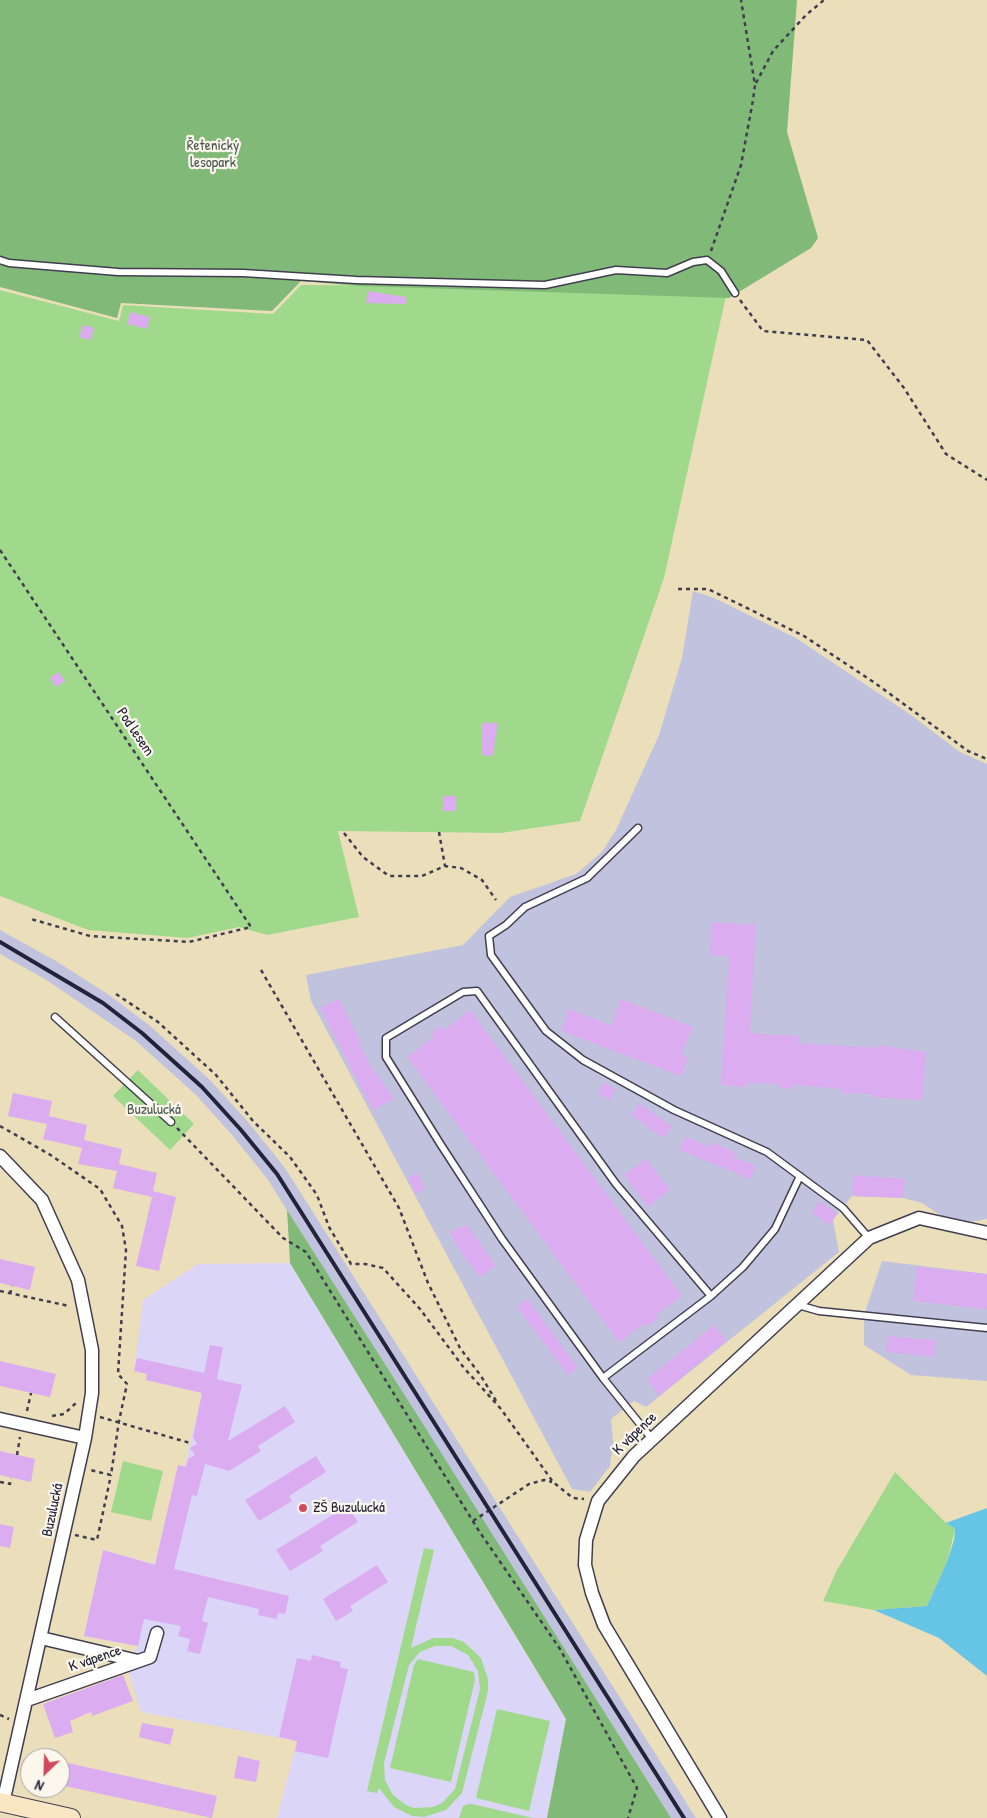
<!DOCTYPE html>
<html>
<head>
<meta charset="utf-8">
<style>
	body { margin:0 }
	#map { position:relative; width:987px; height:1818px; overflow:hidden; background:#ebdfbb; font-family:"Patrick Hand",sans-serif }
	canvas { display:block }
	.north { position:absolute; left:20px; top:1748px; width:50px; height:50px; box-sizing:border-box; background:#fbf7ec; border:1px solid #a4a2a5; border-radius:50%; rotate:204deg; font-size:14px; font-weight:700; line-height:20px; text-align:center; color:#22223b }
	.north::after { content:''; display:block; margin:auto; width:18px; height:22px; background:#d1495b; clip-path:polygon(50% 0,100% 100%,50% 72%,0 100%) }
</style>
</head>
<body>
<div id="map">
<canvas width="987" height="1818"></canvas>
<div class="north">N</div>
</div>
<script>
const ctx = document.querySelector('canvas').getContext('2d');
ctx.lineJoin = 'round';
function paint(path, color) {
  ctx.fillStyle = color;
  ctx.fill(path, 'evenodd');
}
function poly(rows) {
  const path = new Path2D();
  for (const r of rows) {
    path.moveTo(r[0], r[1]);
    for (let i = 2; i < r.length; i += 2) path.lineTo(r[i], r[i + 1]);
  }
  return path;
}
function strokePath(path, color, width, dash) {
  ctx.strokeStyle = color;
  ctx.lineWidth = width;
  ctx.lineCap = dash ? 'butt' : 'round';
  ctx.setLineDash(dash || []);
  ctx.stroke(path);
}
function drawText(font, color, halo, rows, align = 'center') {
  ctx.font = font + ' "Patrick Hand",sans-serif';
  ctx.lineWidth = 4.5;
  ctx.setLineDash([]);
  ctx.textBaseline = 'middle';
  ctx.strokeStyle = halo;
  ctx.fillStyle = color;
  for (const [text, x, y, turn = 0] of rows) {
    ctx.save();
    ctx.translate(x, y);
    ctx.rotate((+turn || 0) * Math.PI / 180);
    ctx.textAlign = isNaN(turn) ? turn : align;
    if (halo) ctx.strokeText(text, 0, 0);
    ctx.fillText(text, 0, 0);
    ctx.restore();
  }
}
const built = poly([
	[290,1263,566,1720,547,1818,277,1818,297,1741,141,1712,126,1663,138,1646,84,1636,103,1550,155,1564,178,1465,185,1466,202,1393,146,1380,147,1374,134,1371,143,1300,198,1264]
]);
const industrial = poly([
	[693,591,714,598,796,638,911,715,960,752,987,764,987,1219,965,1223,946,1219,922,1203,903,1198,852,1196,833,1220,839,1252,646,1407,634,1401,611,1419,613,1442,610,1466,590,1492,572,1489,311,1001,306,975,463,945,510,897,576,874,602,852,616,830,659,735,682,658],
	[0,930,56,961,109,995,149,1025,209,1079,249,1123,285,1168,696,1818,671,1818,268,1180,233,1136,195,1094,136,1041,45,979,0,954],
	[882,1261,987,1274,987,1381,911,1375,864,1345,864,1315]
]);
const green = poly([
	[301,285,448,286,726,296,664,578,580,821,501,833,338,831,359,917,267,935,239,927,187,938,88,930,3,897,0,896,0,290,119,321,123,305,273,314],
	[138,1070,194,1124,170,1150,113,1096],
	[123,1461,163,1471,151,1521,111,1512],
	[895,1472,946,1523,955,1529,947,1562,927,1606,874,1610,823,1601,837,1570],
	[424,1548,434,1550,411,1648,433,1638,453,1638,464,1642,481,1658,488,1679,488,1691,462,1793,446,1810,424,1817,412,1816,394,1807,379,1788,377,1793,367,1791],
	[435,1646,451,1646,468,1655,478,1671,480,1689,455,1789,442,1803,433,1807,414,1808,406,1805,393,1795,385,1780,384,1763,409,1665,420,1652],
	[418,1659,474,1672,475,1680,451,1782,390,1768,414,1665],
	[497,1709,550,1721,529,1811,476,1798],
	[469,1804,472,1804,533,1818,459,1818,463,1806]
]);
const forest = poly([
	[0,0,797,0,787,132,818,238,811,248,729,298,359,286,301,281,272,311,121,303,117,318,0,287],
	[287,1210,428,1432,671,1818,547,1818,566,1719,290,1263]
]);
const water = poly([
	[987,1508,987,1676,939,1638,874,1610,927,1606,947,1562,954,1540,955,1529,946,1523]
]);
const building = poly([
	[368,291,406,297,406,304,366,303],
	[130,312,150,317,147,329,127,324],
	[83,325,94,328,91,340,79,337],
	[59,672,65,681,56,687,50,678],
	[482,723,498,723,493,756,482,755],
	[443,796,456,796,456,811,443,811],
	[712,922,756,925,750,1033,799,1036,798,1043,877,1048,878,1045,926,1052,922,1100,873,1097,873,1094,842,1093,843,1089,794,1085,794,1089,779,1088,779,1084,747,1083,747,1087,721,1085,729,956,710,955],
	[339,999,361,1042,359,1043,369,1063,394,1099,373,1110,320,1008],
	[621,999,693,1027,681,1055,688,1057,681,1076,561,1031,569,1009,611,1026],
	[470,1010,682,1296,656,1315,658,1319,648,1326,645,1323,619,1342,407,1057,434,1037,431,1033,441,1026,444,1030],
	[604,1082,616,1089,610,1100,598,1094],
	[13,1093,52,1101,49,1116,87,1125,84,1140,122,1149,119,1164,157,1173,153,1191,176,1197,159,1271,136,1266,152,1197,113,1188,117,1171,78,1164,82,1148,43,1139,47,1124,8,1116],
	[639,1103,672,1126,663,1138,631,1115],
	[685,1137,709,1147,711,1142,735,1152,733,1157,756,1166,751,1179,679,1150],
	[646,1159,670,1190,648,1207,624,1175],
	[417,1173,425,1188,416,1194,408,1178],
	[853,1175,905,1179,903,1198,852,1196],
	[820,1201,837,1214,829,1225,812,1212],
	[467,1225,496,1266,480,1277,463,1255,449,1232],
	[0,1259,35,1267,30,1290,0,1283],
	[917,1267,987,1274,987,1309,913,1301],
	[528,1299,578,1368,568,1375,517,1307],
	[714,1325,726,1341,659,1396,647,1379],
	[888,1336,936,1340,934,1357,886,1352],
	[210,1345,223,1347,217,1379,242,1385,228,1441,285,1406,295,1422,258,1446,261,1451,229,1471,205,1464,197,1496,192,1495,174,1569,289,1596,285,1614,278,1613,277,1619,258,1615,259,1609,208,1597,202,1621,208,1623,200,1654,187,1651,190,1639,178,1636,181,1626,144,1619,138,1646,84,1636,103,1550,155,1565,178,1465,186,1467,188,1459,195,1455,190,1448,197,1444,193,1437,202,1393,146,1380,147,1374,134,1371,137,1358,204,1373],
	[0,1361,56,1374,50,1397,0,1386],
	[0,1451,35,1459,31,1482,0,1475],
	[316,1456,326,1472,289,1496,292,1501,259,1521,245,1500],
	[347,1506,358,1522,320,1546,323,1551,290,1571,276,1550],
	[0,1524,14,1527,10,1548,0,1546],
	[377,1565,388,1582,350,1606,353,1611,336,1621,323,1599],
	[312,1655,341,1662,340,1668,348,1669,328,1758,295,1751,297,1741,279,1737,297,1658,311,1661],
	[123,1675,133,1701,92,1716,91,1712,70,1721,73,1732,55,1738,43,1704],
	[142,1723,174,1729,170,1745,139,1737],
	[238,1756,260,1761,256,1782,234,1778],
	[68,1763,217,1796,212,1818,60,1785,60,1768,67,1769]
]);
const path = poly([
	[756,83,773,51,806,15,824,0],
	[711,251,741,165,753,100,755,85,741,0],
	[740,300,763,331,867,340,904,388,946,454,987,480],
	[0,550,251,927,189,942,90,936,31,919],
	[678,589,708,589,804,636,875,683,968,751,987,759],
	[439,832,445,866],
	[344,833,363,857,389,876,422,876,445,866,461,868,482,880,496,900],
	[261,970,399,1208,428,1283,460,1348,481,1376,498,1404],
	[116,994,158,1022,216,1075,253,1121,290,1157,317,1195,329,1227,351,1264,365,1264,383,1268,420,1309,464,1368,501,1409,553,1482,573,1498,584,1499],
	[0,1126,49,1154,100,1189,122,1226,126,1250,118,1374,127,1384,119,1421,111,1475,90,1470],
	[177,1128,283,1238,306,1252,479,1531,560,1649,637,1788,628,1818],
	[0,1291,69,1306],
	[10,1294,12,1286],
	[27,1411,31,1393],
	[52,1416,64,1414,76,1403],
	[100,1417,190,1443],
	[17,1455,20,1437],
	[0,1482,10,1484,11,1478],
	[473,1521,529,1484,544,1480,552,1482],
	[75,1535,97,1540,111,1475],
	[0,1715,9,1719]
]);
const lane = poly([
	[0,260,9,263,118,272,243,273,356,280,545,285,616,270,667,273,693,262,707,260,721,271,735,293],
	[638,828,587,878,525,907,506,925,489,936,491,955,546,1031,583,1060,674,1110,767,1152,843,1208,869,1238],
	[55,1017,171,1122],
	[711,1296,616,1184,477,991,463,992,386,1038,386,1057,441,1145,502,1239,603,1378,711,1296,743,1267,775,1229,800,1176],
	[798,1305,819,1311,987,1328],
	[603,1378,652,1439]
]);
const street = poly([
	[0,1156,42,1200,78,1280,92,1350,92,1393,85,1438,3,1803],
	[0,1419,85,1438],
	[41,1638,138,1661],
	[27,1700,150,1657,157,1633],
	[720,1818,604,1625,592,1593,585,1565,586,1540,598,1501,634,1456,869,1238,919,1218,987,1233]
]);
const secondary = poly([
	[0,1802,71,1818]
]);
const rail = poly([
	[0,942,103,1003,142,1033,202,1087,241,1130,277,1174,684,1818]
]);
const markers = [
	[303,1508,5,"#d1495b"]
];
const parkNames = [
	["Řetenický",213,146],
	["lesopark",213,163],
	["Buzulucká",154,1110]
];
const streetNames = [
	["Pod lesem",135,732,56],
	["K vápence",635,1434,-44],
	["Buzulucká",53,1510,-78],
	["K vápence",95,1659,-19]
];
const poiNames = [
	["ZŠ Buzulucká",313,1508]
];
paint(built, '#dbd6f7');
paint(industrial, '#c1c2dd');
paint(green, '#a0d98c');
paint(forest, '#80b978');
paint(water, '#66c5e4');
paint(building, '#dcacf0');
strokePath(lane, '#403e4e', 9);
strokePath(street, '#403e4e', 15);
strokePath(secondary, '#403e4e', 20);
strokePath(path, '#403e4e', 2.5, [4, 4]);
strokePath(lane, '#fff', 6);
strokePath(street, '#fff', 12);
strokePath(secondary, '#fbe6c4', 18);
strokePath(rail, '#22223b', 4);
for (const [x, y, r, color] of markers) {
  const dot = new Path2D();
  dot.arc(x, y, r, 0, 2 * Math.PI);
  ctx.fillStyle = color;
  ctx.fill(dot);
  strokePath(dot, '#fbf7ec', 2);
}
drawText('15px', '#485953', '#fbf7ec', parkNames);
drawText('15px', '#22223b', '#fbf7ec', streetNames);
drawText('15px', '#22223b', '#fbf7ec', poiNames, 'left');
</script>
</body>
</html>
